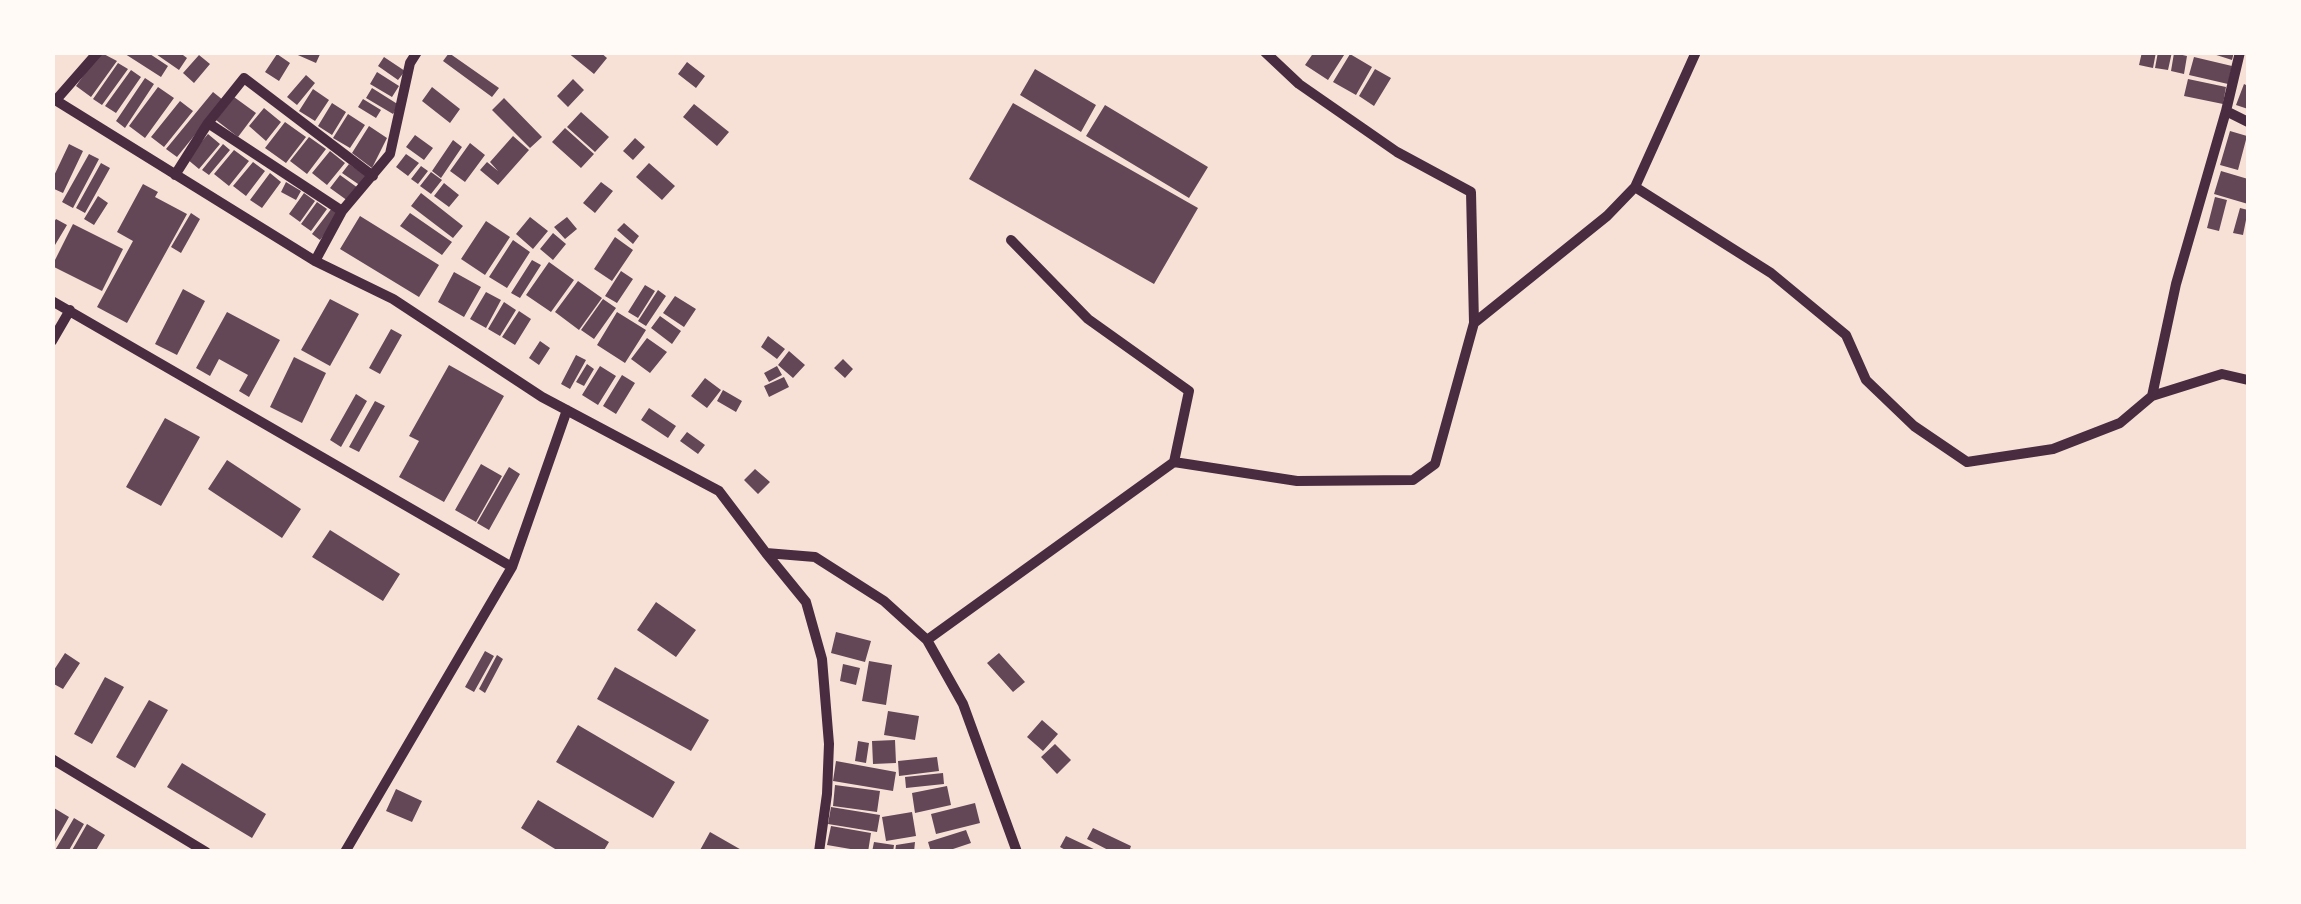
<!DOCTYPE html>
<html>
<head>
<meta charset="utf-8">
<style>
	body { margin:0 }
	#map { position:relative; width:2301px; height:904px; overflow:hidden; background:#f7e1d7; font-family:"PT Sans Narrow",sans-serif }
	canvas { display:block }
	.frame { position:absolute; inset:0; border:55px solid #fffaf5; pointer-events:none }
</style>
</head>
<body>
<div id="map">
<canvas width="2301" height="904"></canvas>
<div class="frame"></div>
</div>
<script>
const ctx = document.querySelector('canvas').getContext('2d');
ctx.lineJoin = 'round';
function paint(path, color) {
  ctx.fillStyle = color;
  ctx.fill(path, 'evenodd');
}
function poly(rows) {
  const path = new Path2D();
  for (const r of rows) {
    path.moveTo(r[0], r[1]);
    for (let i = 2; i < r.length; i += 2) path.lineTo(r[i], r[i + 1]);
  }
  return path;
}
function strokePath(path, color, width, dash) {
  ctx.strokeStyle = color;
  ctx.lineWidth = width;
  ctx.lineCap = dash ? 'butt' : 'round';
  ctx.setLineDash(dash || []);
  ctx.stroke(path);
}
const building = poly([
	[100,52,117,61,91,97,76,86],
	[122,52,147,52,168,66,161,77],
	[153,52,179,52,187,58,179,70],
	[291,52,321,52,316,63],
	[567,52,600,52,607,58,594,74],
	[1314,52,1346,52,1328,80,1305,65],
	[2142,52,2156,52,2153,68,2139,65],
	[2158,52,2172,52,2168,70,2155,68],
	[2207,52,2234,52,2232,60],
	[449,53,499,88,492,97,443,61],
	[2174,53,2187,56,2184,74,2171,71],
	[277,54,290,63,279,81,265,72],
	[1350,54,1372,67,1356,95,1333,82],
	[199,55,210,64,194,83,183,73],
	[384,57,405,71,398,80,378,66],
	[2194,57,2232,66,2228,84,2189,75],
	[687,62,705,76,696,88,678,74],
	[118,63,128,69,102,105,93,99],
	[1035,69,1096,105,1081,132,1020,95],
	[1375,69,1391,78,1374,106,1359,96],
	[131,70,141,77,116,113,105,106],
	[377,72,399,86,392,97,370,84],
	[306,75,315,83,297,105,287,97],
	[145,78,154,84,125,128,116,121],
	[573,79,584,90,568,107,557,96],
	[2188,79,2226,87,2223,104,2184,96],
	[2244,84,2248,86,2248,109,2236,105],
	[158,87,174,98,145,138,129,126],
	[432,87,460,109,450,123,422,101],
	[372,88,399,105,393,114,366,98],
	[313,89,329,100,315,121,299,111],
	[213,92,223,100,177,157,166,149],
	[234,97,256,113,238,137,216,120],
	[504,98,542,137,530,148,492,110],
	[363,99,381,110,376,118,358,107],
	[180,101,193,111,164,147,151,137],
	[332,103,346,112,332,135,318,126],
	[1013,103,1198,208,1154,284,969,179],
	[694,104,729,132,717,146,683,117],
	[1105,105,1208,167,1189,198,1086,136],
	[264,108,281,122,266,141,249,126],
	[581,112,609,137,595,152,567,127],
	[348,114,365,125,350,148,333,138],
	[285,122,306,137,286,163,265,148],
	[369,126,387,138,372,168,352,153],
	[565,128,594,154,581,168,552,142],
	[2230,131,2247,136,2238,170,2220,165],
	[208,134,220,144,199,169,187,159],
	[415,135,433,148,424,160,406,147],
	[513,136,529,150,498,185,480,170,487,162,498,171,490,162],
	[309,137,326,149,307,174,290,161],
	[635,138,645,147,633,160,623,151],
	[453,140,462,147,441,178,432,171],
	[470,143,485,155,465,182,450,171],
	[69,144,83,151,63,193,52,188,52,180],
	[223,144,230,150,209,175,202,170],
	[234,150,249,161,229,186,214,174],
	[330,151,345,163,327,185,312,173],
	[89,154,99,159,73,208,62,202],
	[406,154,419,163,408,176,396,167],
	[253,162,265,171,246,196,233,186],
	[101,163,110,168,85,213,76,208],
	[649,163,675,186,662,200,636,177],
	[349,164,368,177,361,186,342,173],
	[421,166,428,171,418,184,411,179],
	[2221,171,2248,179,2248,204,2214,194],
	[431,172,442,180,431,194,420,186],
	[270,173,281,182,262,208,250,200],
	[340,175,358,188,348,201,330,188],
	[286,182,301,191,296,200,281,192],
	[601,182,613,191,595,213,583,203],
	[444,183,459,195,449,207,434,196],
	[143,184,158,192,155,197,187,214,127,323,97,307,133,241,117,232],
	[304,193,315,201,300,222,289,214],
	[421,193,463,226,453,238,411,206],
	[98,196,108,203,94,225,84,219],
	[2215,197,2227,200,2219,231,2207,228],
	[317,202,327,209,311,231,301,224],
	[332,208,340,215,320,240,312,234],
	[2240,208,2248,210,2243,235,2233,233],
	[191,213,200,219,181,253,171,247],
	[410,213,452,242,442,255,400,226],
	[360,216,439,265,419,297,340,249],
	[530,217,548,231,533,249,516,234],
	[567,217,577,229,565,239,554,227],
	[56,219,67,225,52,250,52,225],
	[486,221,510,237,485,275,461,259],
	[624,223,639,236,633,244,617,230],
	[73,224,123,249,102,291,52,266],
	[553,233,566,244,553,260,540,249],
	[615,237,633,250,612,281,594,269],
	[513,240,530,252,507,288,489,277],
	[532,260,541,265,520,298,511,293],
	[549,262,574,280,551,312,526,295],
	[621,271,633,279,617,303,605,296],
	[454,272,481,287,464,317,438,302],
	[578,281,602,298,579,330,555,312],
	[645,285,655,291,638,318,628,312],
	[183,289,205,301,177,355,155,344],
	[658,290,666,296,646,326,638,321],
	[486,292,501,300,486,328,470,319],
	[675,296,696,309,684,327,663,313],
	[330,299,359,314,330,366,301,350],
	[603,299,616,308,594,339,581,330],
	[504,302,516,310,500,336,488,329],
	[519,311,531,319,515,345,502,337],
	[227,312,280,340,249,397,239,391,248,375,219,359,210,376,196,368],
	[617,312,646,330,625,363,597,345],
	[660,316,681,331,672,344,651,328],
	[391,329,402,335,380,374,369,368],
	[768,336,785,349,777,359,761,347],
	[647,338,667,352,650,373,631,359],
	[540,341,550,348,539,365,529,358],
	[789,351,805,365,793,378,778,365],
	[576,355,586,360,570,389,561,384],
	[294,357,326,373,302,423,270,407],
	[843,359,853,369,845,378,834,368],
	[587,364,594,369,584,386,576,382],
	[449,365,504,396,444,502,399,477,419,441,409,436],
	[600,366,616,376,598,405,582,395],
	[777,366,782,375,769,382,764,373],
	[622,375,635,383,616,414,603,406],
	[784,377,789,387,769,397,764,386],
	[705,378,721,390,707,408,691,396],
	[723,390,742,401,736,412,717,401],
	[356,394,367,401,341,447,330,440],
	[375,401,385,406,359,452,349,447],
	[649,408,676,426,668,438,641,420],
	[165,418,200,437,161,506,126,487],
	[687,432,705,445,698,454,680,441],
	[227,460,301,509,282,538,208,489],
	[481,464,502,476,476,522,455,510],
	[509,467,520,474,489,530,477,523],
	[755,469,770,482,758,494,744,480],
	[330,530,400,574,383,601,312,557],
	[656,602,696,630,676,657,637,630],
	[836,632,871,641,865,662,831,653],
	[485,651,494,656,474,692,465,687],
	[65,653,80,663,63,689,52,683,52,673],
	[999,653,1025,682,1013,692,987,663],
	[497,655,503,659,485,693,479,689],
	[869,661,892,665,886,705,862,701],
	[843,664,860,668,856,685,840,681],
	[615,667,709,720,691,751,597,699],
	[105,677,124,687,92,744,74,734],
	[149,700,168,710,135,768,116,757],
	[888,711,919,716,915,740,884,735],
	[1042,720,1058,734,1043,751,1027,737],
	[578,725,675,782,653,818,556,762],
	[895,740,896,763,873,764,872,741],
	[858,741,869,743,866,763,855,761],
	[1055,744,1071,760,1057,774,1041,757],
	[937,757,939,771,899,776,898,761],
	[836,761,896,772,893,791,833,781],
	[182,763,266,814,252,838,167,787],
	[943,773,944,784,906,788,905,777],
	[835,785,880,791,877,812,833,806],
	[947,786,951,805,915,813,912,793],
	[396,789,422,801,412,822,386,811],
	[538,800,609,842,603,852,560,852,521,828],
	[975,803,980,823,936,834,931,814],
	[831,807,880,815,877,832,828,824],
	[54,808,69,817,52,847,52,811],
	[912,812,916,836,886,841,882,817],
	[74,818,84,824,68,852,54,852],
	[87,824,105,835,95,852,71,852],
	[831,826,871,833,868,852,827,845],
	[1093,828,1131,846,1129,852,1112,852,1087,839],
	[966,830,971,843,944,852,931,852,928,842],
	[710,832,745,852,699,852],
	[1066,836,1100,852,1069,852,1060,847],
	[874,842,894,845,893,852,872,852],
	[915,842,914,852,895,852,896,845]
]);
const minor = poly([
	[1265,52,1299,84,1397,152,1471,192,1474,323],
	[2240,52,2226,111,2248,122],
	[52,98,315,261,393,299,542,397,719,491,766,553,815,557,884,601,927,640,963,704,1017,852],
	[56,100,98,52],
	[208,123,244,78,373,176],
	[175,175,208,123,342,211],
	[1635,187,1771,273,1846,335,1866,380,1914,426,1967,462,2053,449,2120,423,2152,396,2222,374,2248,380],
	[1011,240,1088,319,1189,391,1174,462],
	[315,261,342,211,390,154,410,63,417,52],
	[52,301,512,567,567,410],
	[52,341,70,310],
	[2152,396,2176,284,2226,111],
	[766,553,806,602,822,659,829,744,827,794,819,852],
	[927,640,1174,462,1297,481,1413,480,1435,464,1474,323,1607,216,1635,187,1696,52],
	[52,759,206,852],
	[345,852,512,567]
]);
paint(building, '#644757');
strokePath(minor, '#4a2c40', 10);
</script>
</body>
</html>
